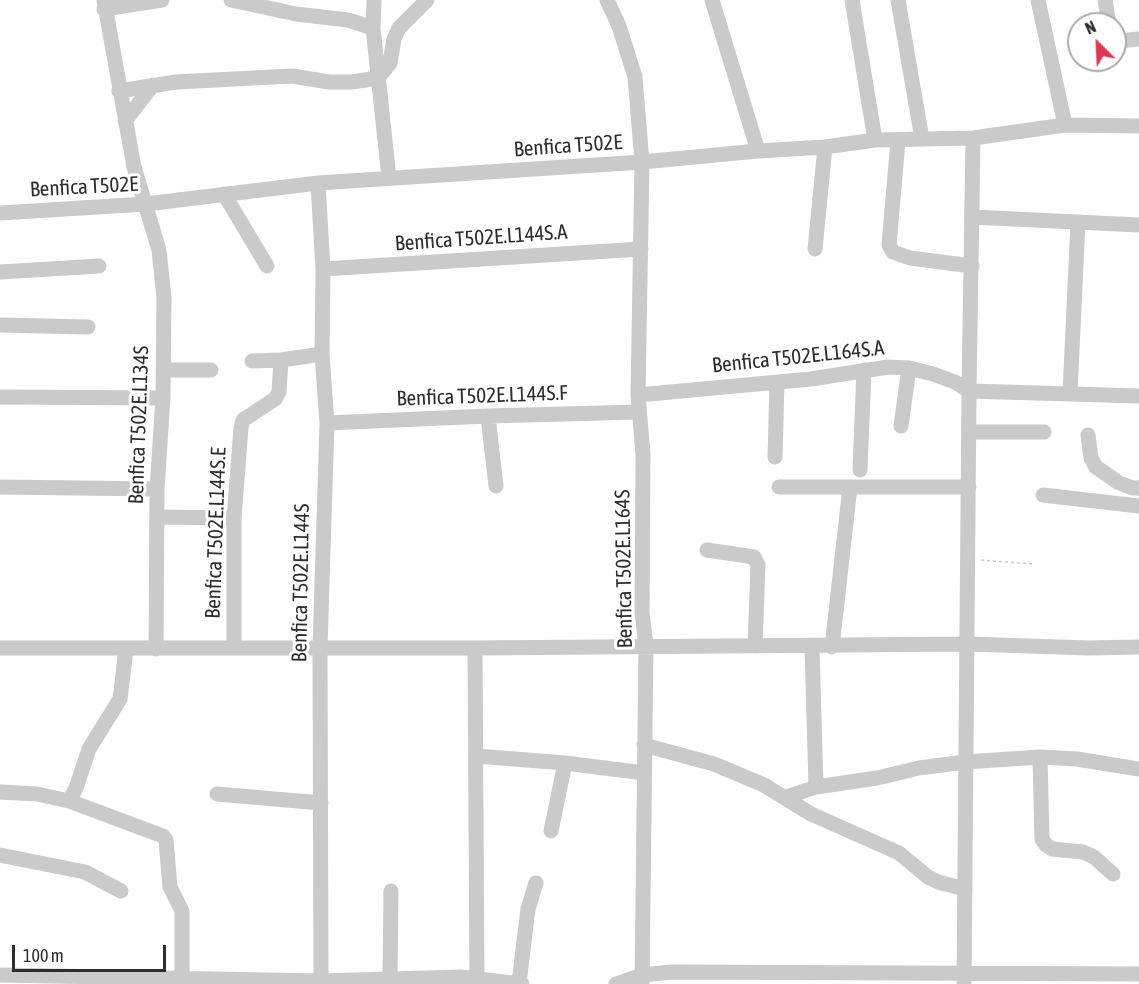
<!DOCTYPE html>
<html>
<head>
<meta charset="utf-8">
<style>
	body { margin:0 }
	#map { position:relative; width:1139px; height:984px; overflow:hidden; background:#fff; font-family:"Asap Condensed",sans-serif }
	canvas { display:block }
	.north { position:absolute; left:1067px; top:12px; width:60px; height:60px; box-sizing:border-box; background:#fff; border:2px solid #ababab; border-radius:50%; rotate:336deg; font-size:16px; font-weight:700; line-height:24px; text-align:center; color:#2d2d2d }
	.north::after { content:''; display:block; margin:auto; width:21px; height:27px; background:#dd3652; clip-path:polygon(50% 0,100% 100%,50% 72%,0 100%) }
	.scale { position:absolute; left:12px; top:945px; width:154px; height:27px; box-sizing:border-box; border:3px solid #2d2d2d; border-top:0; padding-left:8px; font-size:18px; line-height:21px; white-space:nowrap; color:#2d2d2d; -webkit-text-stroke:4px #fff; paint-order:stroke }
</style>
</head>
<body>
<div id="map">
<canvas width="1139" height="984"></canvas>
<div class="north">N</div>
<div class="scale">100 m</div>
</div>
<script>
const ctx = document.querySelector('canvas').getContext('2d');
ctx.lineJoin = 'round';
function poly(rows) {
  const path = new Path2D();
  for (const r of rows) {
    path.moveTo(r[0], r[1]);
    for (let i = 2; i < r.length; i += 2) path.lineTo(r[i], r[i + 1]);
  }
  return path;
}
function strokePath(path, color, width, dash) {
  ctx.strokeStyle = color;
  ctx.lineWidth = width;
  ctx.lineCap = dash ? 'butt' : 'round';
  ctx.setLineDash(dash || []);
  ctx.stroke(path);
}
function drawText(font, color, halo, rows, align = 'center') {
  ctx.font = font + ' "Asap Condensed",sans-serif';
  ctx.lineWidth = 6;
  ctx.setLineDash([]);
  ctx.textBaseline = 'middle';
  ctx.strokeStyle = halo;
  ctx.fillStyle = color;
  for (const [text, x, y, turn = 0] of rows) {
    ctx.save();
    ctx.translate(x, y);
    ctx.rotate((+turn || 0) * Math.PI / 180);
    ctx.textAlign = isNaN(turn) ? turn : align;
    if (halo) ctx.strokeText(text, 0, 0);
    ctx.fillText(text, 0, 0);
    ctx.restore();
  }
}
const path = poly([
	[981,560,1032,564]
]);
const minor = poly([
	[104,0,134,167,159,250,164,298,163,398,157,489,156,649],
	[231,0,296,14,348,20,373,28,389,178],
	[607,0,619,26,635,77,642,162,638,395,643,454,642,613,646,646,642,984],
	[712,0,758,151],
	[852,0,875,140],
	[898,0,922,139],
	[1038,0,1065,125],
	[1105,0,1109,24],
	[104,9,162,0],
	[373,28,374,0],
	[1115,38,1118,41,1139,39],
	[119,91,176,82,292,76,329,82,352,82,378,78,390,63,394,39,399,28,427,0],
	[125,121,153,85],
	[898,141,889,245,893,252,910,258,972,266],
	[318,183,323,269,322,354,327,423,320,647,321,984],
	[224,194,267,266],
	[0,213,146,204,318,183,642,162,758,151,825,147,875,140,973,138,1065,125,1139,126],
	[972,217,1139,225],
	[815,249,825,147],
	[323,269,641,249],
	[0,272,99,266],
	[0,325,88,327],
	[252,361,281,360,322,354],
	[163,370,211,370],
	[1070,393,1078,222],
	[638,395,811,379,888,367,909,368,933,374,955,382,969,391,1139,396],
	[0,397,163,398],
	[488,416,496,486],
	[327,423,488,416,639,412],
	[901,426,909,368],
	[969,432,1044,432],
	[1088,435,1091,458,1096,467,1119,483,1133,488,1139,488],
	[775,457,777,383],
	[860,470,864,370],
	[0,487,157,489],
	[779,487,969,487],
	[1043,495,1139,506],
	[158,517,234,518],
	[707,550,754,557,758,565,755,646],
	[812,647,816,787],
	[832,647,850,487],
	[0,648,475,648,968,644,1089,648,1139,647],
	[234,648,234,518,241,428,243,420,275,399,279,392,281,360],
	[475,648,477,984],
	[644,745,714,764,764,785,811,814,899,853,928,877,938,882,965,889],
	[476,756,565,763,551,831],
	[1040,757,1042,839,1046,845,1052,849,1083,852,1094,857,1113,874],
	[565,763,644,773],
	[0,792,37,794,69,801,163,836,166,840,170,887,182,911,182,979],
	[217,794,321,803],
	[786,797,816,787,877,778,919,768,965,762,1040,757,1077,759,1139,769],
	[69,801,76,788,89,749,120,699,126,649],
	[0,855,85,872,121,891],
	[0,975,321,981,461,977,522,984],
	[390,979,391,891],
	[519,983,528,909,536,883],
	[616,984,642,975,672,972,1139,974],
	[964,984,969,391,973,138]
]);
const streetNames = [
	["Benfica T502E",568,146,-4],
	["Benfica T502E",84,187,-3],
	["Benfica T502E.L144S.A",481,238,-4],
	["Benfica T502E.L164S.A",798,357,-6],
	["Benfica T502E.L144S.F",482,396,-2],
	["Benfica T502E.L134S",139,425,-88],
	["Benfica T502E.L144S.E",216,533,-88],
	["Benfica T502E.L164S",624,569,-91],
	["Benfica T502E.L144S",301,583,-89]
];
strokePath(path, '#cacaca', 1.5, [3, 3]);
strokePath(minor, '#cacaca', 15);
drawText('21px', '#2d2d2d', '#fff', streetNames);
</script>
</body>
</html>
